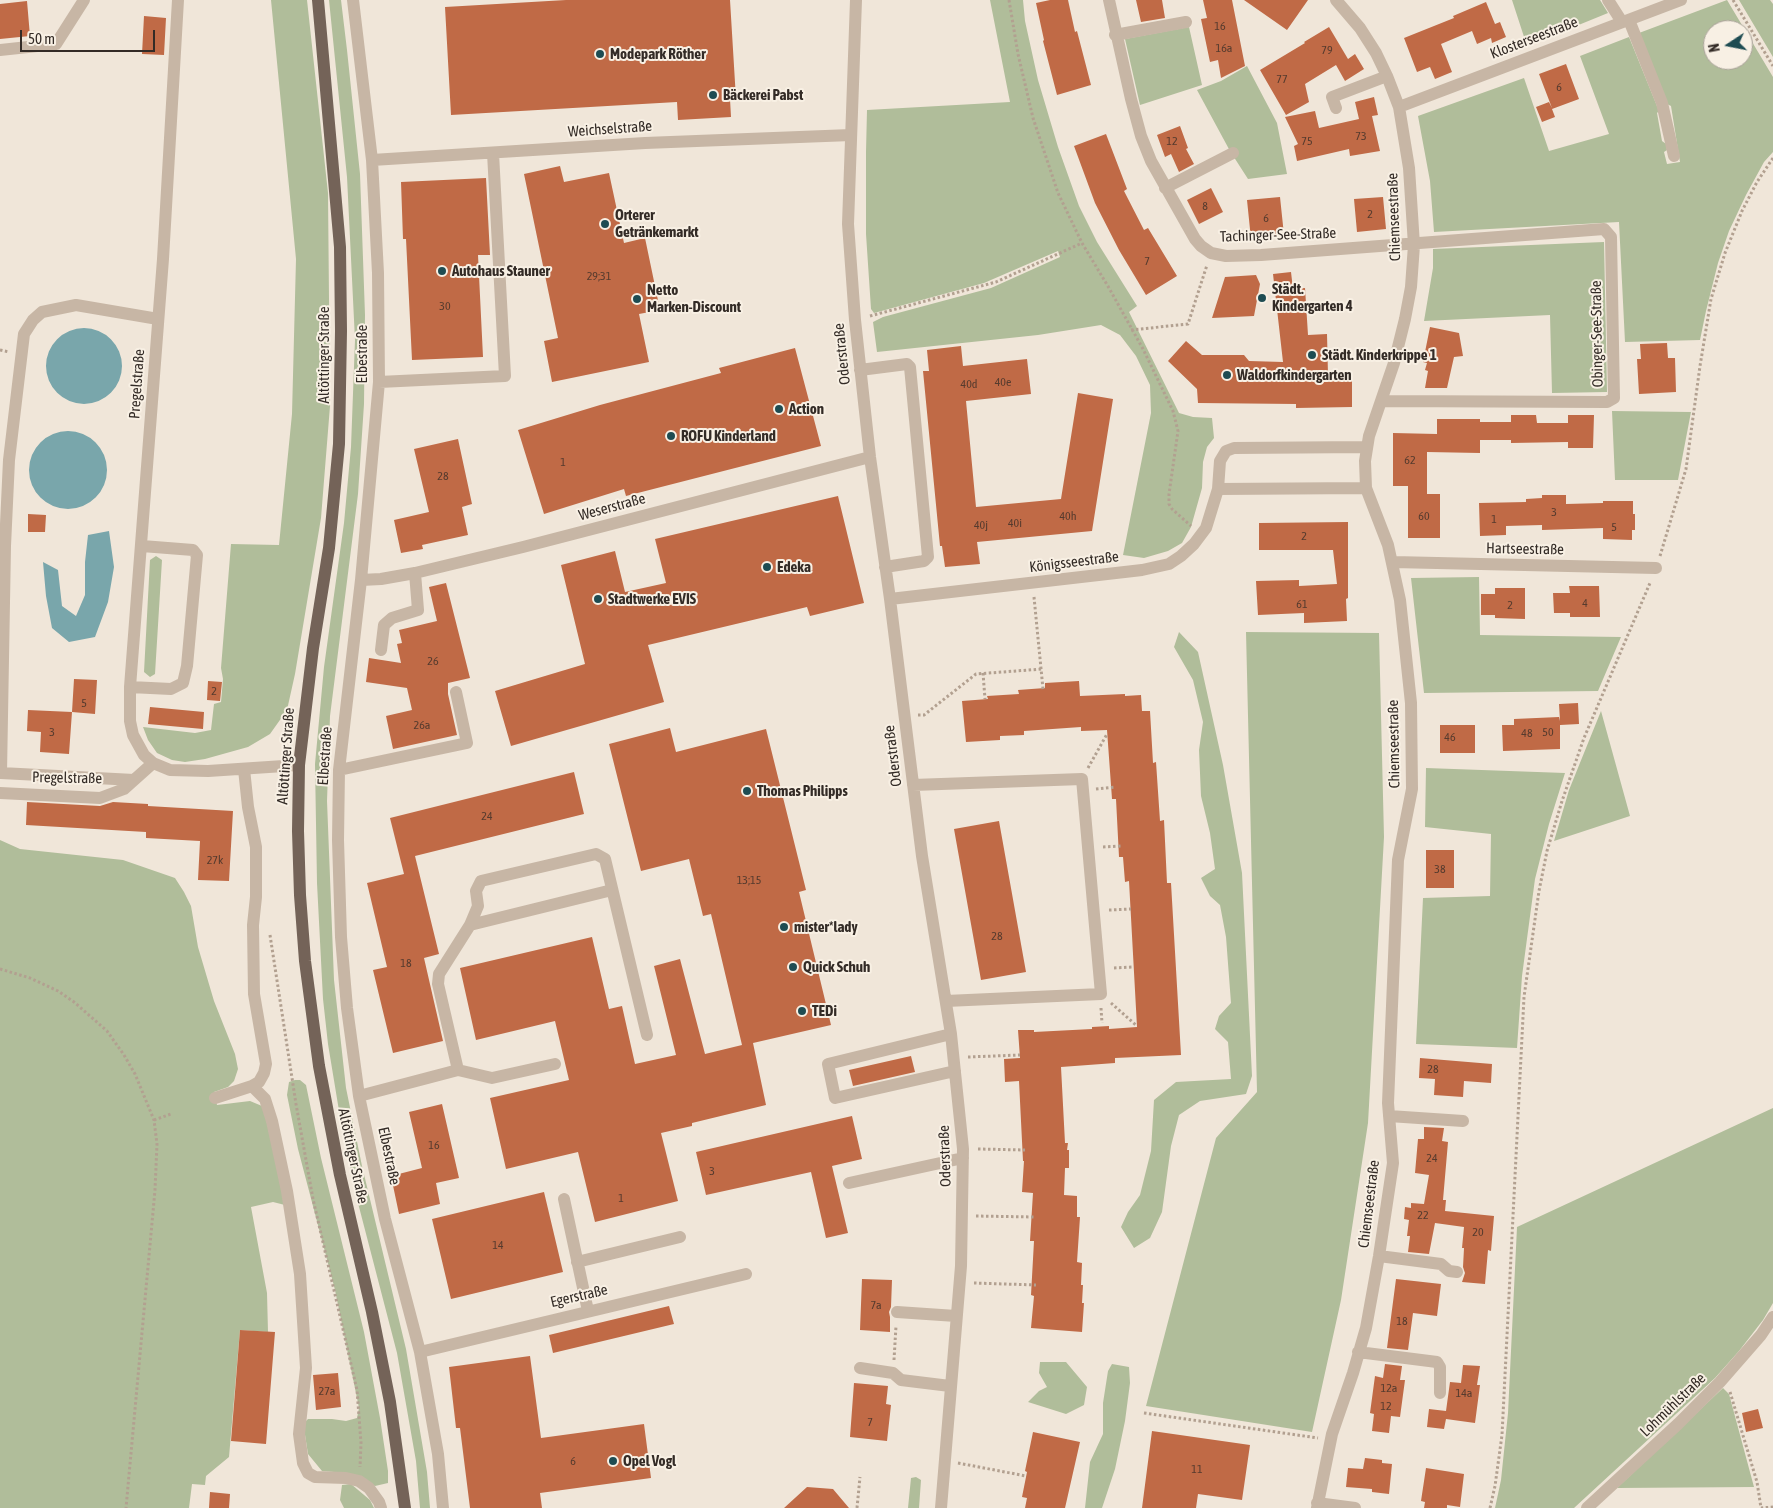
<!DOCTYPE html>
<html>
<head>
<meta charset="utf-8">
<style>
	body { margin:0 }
	#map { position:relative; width:1773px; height:1508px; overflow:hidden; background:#f0e6d9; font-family:"Asap Condensed",sans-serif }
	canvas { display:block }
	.north { position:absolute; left:1703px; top:20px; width:50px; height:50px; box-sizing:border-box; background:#f8f0e4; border:1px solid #a9a198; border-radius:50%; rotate:259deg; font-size:14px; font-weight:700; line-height:20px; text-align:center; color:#332b26 }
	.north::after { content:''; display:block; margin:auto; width:18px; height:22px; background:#1e4c52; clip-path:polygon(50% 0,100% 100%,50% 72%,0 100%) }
	.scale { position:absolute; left:20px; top:30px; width:135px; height:22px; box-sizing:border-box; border:2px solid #332b26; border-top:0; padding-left:6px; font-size:15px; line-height:18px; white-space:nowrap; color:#332b26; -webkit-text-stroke:4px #f8f0e4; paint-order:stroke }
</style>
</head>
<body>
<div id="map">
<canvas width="1773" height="1508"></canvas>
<div class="north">N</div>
<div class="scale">50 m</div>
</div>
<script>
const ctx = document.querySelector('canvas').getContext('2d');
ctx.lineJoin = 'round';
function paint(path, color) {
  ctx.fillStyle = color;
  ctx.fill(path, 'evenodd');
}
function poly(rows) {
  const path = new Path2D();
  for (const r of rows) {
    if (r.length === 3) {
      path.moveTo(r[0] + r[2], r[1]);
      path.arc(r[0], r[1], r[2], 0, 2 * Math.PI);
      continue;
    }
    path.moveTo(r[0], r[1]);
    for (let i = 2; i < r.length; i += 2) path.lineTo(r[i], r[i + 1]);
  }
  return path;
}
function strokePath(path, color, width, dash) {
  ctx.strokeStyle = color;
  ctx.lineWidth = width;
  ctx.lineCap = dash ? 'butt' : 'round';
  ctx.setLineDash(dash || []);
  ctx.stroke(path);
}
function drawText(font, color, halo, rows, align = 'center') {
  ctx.font = font + ' "Asap Condensed",sans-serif';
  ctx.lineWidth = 4;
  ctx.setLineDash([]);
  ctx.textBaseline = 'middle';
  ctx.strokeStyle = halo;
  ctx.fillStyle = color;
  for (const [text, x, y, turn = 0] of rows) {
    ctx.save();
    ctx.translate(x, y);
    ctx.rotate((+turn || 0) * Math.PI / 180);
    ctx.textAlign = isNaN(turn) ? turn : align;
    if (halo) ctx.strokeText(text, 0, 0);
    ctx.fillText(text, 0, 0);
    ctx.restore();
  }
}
const green = poly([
	[271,0,307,0,328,193,330,406,321,518,295,674,287,710,270,734,248,747,205,759,185,762,172,760,157,753,148,740,143,727,195,733,211,730,214,704,221,702,223,679,221,668,231,544,279,545,292,414,296,259],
	[329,0,341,0,347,50,360,174,365,315,364,404,358,494,330,716,327,801,334,980,346,1088,362,1166,406,1349,427,1472,430,1508,420,1508,416,1461,397,1353,358,1203,343,1135,328,1044,323,999,317,883,315,764,324,667,344,523,351,447,355,340,347,177],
	[990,0,1023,0,1025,21,1038,80,1058,147,1079,206,1097,242,1137,306,1129,312,1179,413,1193,417,1212,418,1214,438,1207,447,1203,462,1202,488,1191,527,1182,543,1168,551,1144,558,1123,555,1151,413,1150,385,1136,356,1120,335,1101,325,1038,335,877,352,873,322,883,317,991,288,1060,257,1058,251,984,283,874,313,871,309,866,234,866,152,867,110,1010,102],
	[1512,0,1600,0,1608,13,1527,46],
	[1727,0,1773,77,1773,152,1764,162,1746,195,1729,231,1718,263,1706,311,1700,340,1625,342,1619,222,1434,232,1430,181,1418,116,1524,78,1549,151,1609,134,1580,56,1629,37,1659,111,1657,113,1662,141,1666,144,1667,150,1664,152,1667,164,1680,162,1671,106,1667,104,1639,33],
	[1713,30,1743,30,1743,60,1713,60],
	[1739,0,1770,0,1773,4,1773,57],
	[1189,27,1202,85,1140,105,1125,39],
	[1247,66,1277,123,1287,174,1248,179,1230,151,1197,90,1221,81],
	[1604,242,1607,392,1552,393,1550,315,1424,321,1433,268,1433,249],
	[1612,411,1691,412,1678,480,1615,480],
	[156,556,162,560,155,674,150,677,144,672,150,560],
	[1479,577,1480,635,1621,637,1598,691,1424,693,1411,578],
	[1179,632,1198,652,1223,765,1242,873,1252,1076,1246,1094,1200,1101,1179,1115,1171,1146,1162,1212,1150,1238,1134,1248,1121,1227,1128,1212,1140,1195,1151,1151,1154,1100,1176,1082,1231,1079,1228,1042,1215,1029,1219,1016,1231,1003,1226,937,1220,905,1210,896,1201,878,1215,869,1210,833,1201,796,1199,750,1203,722,1193,680,1174,647],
	[1246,632,1379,633,1384,837,1368,1123,1341,1300,1312,1432,1146,1406,1216,1138,1257,1092],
	[1601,711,1630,816,1554,841,1569,790],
	[1426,768,1565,773,1549,824,1535,879,1522,976,1517,1048,1416,1044,1423,898,1490,896,1491,834,1425,827],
	[0,840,20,849,123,860,175,878,184,892,191,906,198,947,214,1001,235,1054,238,1069,234,1081,228,1087,214,1092,217,1105,250,1101,262,1106,267,1123,285,1205,273,1202,251,1207,267,1293,268,1332,240,1330,229,1457,206,1476,205,1485,192,1484,189,1508,0,1508],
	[295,1080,300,1080,306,1085,321,1158,364,1332,380,1418,388,1471,388,1483,375,1486,346,1473,322,1471,308,1454,305,1435,305,1422,308,1419,332,1419,346,1421,357,1418,359,1408,335,1290,298,1149,287,1095,289,1082],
	[1773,1108,1773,1303,1763,1320,1739,1351,1715,1378,1574,1508,1495,1508,1501,1480,1508,1413,1517,1227],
	[1040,1362,1066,1362,1087,1387,1084,1405,1066,1414,1028,1402,1039,1391,1047,1387,1039,1373],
	[1112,1364,1129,1367,1130,1383,1125,1421,1115,1469,1102,1508,1085,1508,1090,1462,1103,1434,1103,1403,1108,1371],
	[1723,1388,1729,1394,1754,1487,1617,1488],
	[916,1477,921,1480,919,1508,908,1508,911,1478],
	[351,1484,370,1500,374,1508,344,1508,340,1500,342,1485]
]);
const water = poly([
	[84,366,38],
	[68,470,39],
	[109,531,114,567,108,602,95,637,69,642,52,628,46,596,43,562,58,570,62,606,76,616,85,595,85,562,88,535]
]);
const building = poly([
	[566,0,730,0,736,99,730,99,731,117,678,120,677,102,451,115,445,7],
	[1050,0,1068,0,1075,32,1077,31,1091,85,1057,95,1043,41,1044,40,1036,3],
	[1136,0,1162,0,1165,18,1141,22],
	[1203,0,1232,0,1245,66,1221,78,1218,60,1210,62,1201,19,1207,18],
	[1244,0,1308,0,1287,30],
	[27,1,30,36,0,39,0,4],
	[1486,2,1495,24,1500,22,1506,37,1492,43,1491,38,1477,44,1472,31,1441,44,1452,72,1435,79,1430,67,1417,72,1404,38,1454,18,1453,16],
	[144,16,166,18,164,55,142,54],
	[1329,27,1348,59,1355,54,1364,69,1345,81,1336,65,1305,84,1309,102,1286,115,1260,70,1305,43,1304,42],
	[1566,64,1579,99,1552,109,1555,117,1542,122,1536,107,1549,102,1552,108,1539,74],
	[1374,97,1378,115,1372,116,1380,151,1350,156,1349,149,1297,161,1294,146,1298,144,1285,117,1315,111,1319,128,1359,119,1355,102],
	[1180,126,1188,148,1186,149,1194,164,1179,172,1171,154,1165,157,1157,135],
	[1106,134,1127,189,1124,191,1144,230,1148,228,1177,276,1146,295,1119,250,1095,203,1074,146],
	[560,166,564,182,609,173,624,243,645,238,660,310,639,314,649,362,552,382,544,341,558,338,524,174],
	[486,178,490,255,478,255,483,357,412,360,406,239,403,239,401,182],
	[1211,188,1223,212,1199,224,1187,200],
	[1280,197,1284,235,1251,239,1247,200],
	[1383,197,1386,229,1357,232,1354,199],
	[1291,272,1293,289,1305,288,1308,335,1327,334,1328,375,1352,374,1352,407,1296,408,1296,404,1198,403,1197,389,1168,361,1186,341,1202,355,1244,355,1249,361,1283,362,1273,274],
	[1256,275,1260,284,1254,316,1212,318,1225,277],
	[1430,327,1459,333,1463,356,1454,357,1447,388,1425,388,1428,371,1425,370,1427,363,1423,362],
	[1667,343,1668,358,1675,358,1676,392,1639,394,1637,359,1641,359,1640,344],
	[961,346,963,366,1027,359,1031,394,966,401,976,507,1061,499,1078,393,1113,399,1092,531,977,542,980,564,945,567,942,546,940,546,923,371,929,371,927,350],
	[795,348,821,446,626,496,624,489,544,514,518,430,600,405,721,373,719,368],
	[1511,415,1536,415,1537,423,1568,423,1568,415,1594,415,1593,448,1568,448,1568,442,1511,443,1511,440,1480,440,1480,453,1427,452,1427,494,1440,494,1440,538,1408,538,1408,486,1393,486,1393,433,1437,434,1437,419,1480,419,1480,422,1511,422],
	[458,439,472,504,462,507,468,535,422,545,423,549,401,553,394,520,429,512,414,449],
	[1542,495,1566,495,1566,504,1603,503,1603,501,1633,501,1633,514,1635,514,1635,530,1632,530,1632,540,1603,539,1603,528,1542,530,1542,525,1506,526,1506,535,1480,536,1479,503,1526,502,1526,499,1542,498],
	[838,496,864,603,810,616,807,607,648,645,664,702,511,746,495,691,585,664,561,565,615,551,625,592,666,583,655,539],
	[28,514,46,515,45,532,28,532],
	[1348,522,1348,598,1346,599,1347,621,1304,623,1304,613,1258,615,1256,581,1299,580,1299,586,1337,584,1333,550,1259,550,1259,523],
	[446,583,470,678,448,683,448,694,457,735,393,749,386,716,412,710,407,688,366,682,369,658,401,663,397,644,402,643,399,630,437,621,429,587],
	[1569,586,1599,586,1600,617,1570,617,1570,613,1554,613,1553,593,1570,593],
	[1495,588,1525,588,1525,619,1495,618,1495,615,1481,615,1481,594,1495,594],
	[74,679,97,680,95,714,72,712],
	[208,681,222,682,220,701,207,700],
	[1079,681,1080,696,1125,694,1125,696,1141,695,1142,711,1150,711,1153,763,1156,762,1160,821,1164,820,1167,883,1171,883,1181,1055,1115,1058,1115,1063,1061,1067,1065,1143,1068,1143,1067,1150,1069,1150,1069,1168,1065,1168,1064,1195,1077,1196,1077,1217,1080,1217,1077,1262,1082,1263,1081,1285,1083,1285,1082,1303,1084,1303,1082,1332,1031,1328,1034,1296,1031,1295,1034,1241,1030,1241,1033,1193,1022,1192,1024,1161,1023,1161,1019,1081,1005,1082,1004,1059,1020,1058,1018,1030,1034,1030,1034,1032,1092,1029,1092,1027,1109,1026,1109,1029,1137,1027,1129,881,1125,882,1123,857,1119,857,1116,799,1112,799,1107,730,1081,731,1081,727,1024,731,1024,735,1000,736,1000,740,966,742,962,701,988,699,987,696,1019,694,1018,690,1045,688,1045,683],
	[1578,703,1579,724,1560,725,1560,749,1503,751,1502,725,1514,725,1514,719,1559,717,1560,721,1559,704],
	[150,707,204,712,203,729,148,724],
	[28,710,72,712,69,754,40,752,41,732,27,731],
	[1440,725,1475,725,1475,753,1440,753],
	[670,728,676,752,766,729,806,890,799,892,831,1025,753,1043,766,1105,692,1123,692,1126,661,1133,678,1201,595,1222,578,1152,506,1169,490,1098,569,1080,555,1021,476,1040,460,968,592,937,609,1009,622,1006,635,1064,676,1055,654,966,680,959,705,1054,742,1045,711,914,703,916,689,859,641,871,609,744],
	[574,772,584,814,415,856,439,954,424,958,443,1041,393,1053,373,970,387,967,367,883,404,874,390,818],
	[27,802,100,806,113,802,148,804,148,806,233,811,229,881,198,880,200,841,146,838,146,832,26,825],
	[999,821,1026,972,981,980,954,829],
	[1426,850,1454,850,1454,888,1426,888],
	[911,1056,915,1072,853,1086,849,1070],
	[1420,1058,1492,1064,1491,1083,1464,1081,1463,1097,1434,1095,1435,1079,1419,1078],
	[442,1104,459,1178,436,1183,440,1204,399,1214,391,1176,422,1168,409,1112],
	[852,1116,862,1159,832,1166,848,1233,826,1238,811,1172,706,1195,696,1152],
	[1424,1127,1444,1128,1442,1141,1448,1142,1443,1200,1446,1200,1445,1211,1494,1216,1491,1251,1488,1250,1485,1284,1462,1282,1465,1273,1463,1267,1464,1248,1462,1248,1464,1227,1435,1223,1429,1254,1408,1252,1410,1236,1407,1236,1409,1220,1404,1219,1405,1207,1411,1208,1411,1203,1424,1204,1429,1175,1415,1173,1418,1139,1424,1139],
	[544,1192,563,1272,451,1299,432,1219],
	[862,1279,892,1280,891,1307,889,1312,890,1317,890,1332,860,1330],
	[1396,1279,1441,1284,1437,1316,1413,1313,1408,1350,1387,1348],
	[669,1306,674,1324,553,1353,549,1335],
	[240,1330,275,1332,266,1444,231,1441],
	[530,1356,541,1438,644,1424,651,1478,540,1493,542,1508,470,1508,460,1428,456,1428,449,1367],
	[1385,1364,1402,1366,1400,1380,1405,1380,1400,1417,1391,1416,1389,1433,1372,1431,1374,1414,1370,1413,1375,1376,1383,1378],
	[1463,1365,1480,1366,1477,1385,1480,1385,1475,1423,1446,1419,1444,1429,1427,1427,1429,1409,1446,1411,1450,1382,1461,1383],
	[338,1373,341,1407,316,1410,313,1375],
	[854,1383,888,1386,886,1404,891,1405,887,1441,850,1437],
	[1758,1409,1763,1428,1746,1432,1742,1413],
	[1152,1431,1250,1445,1242,1500,1198,1494,1196,1508,1142,1508],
	[1033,1432,1080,1442,1065,1508,1025,1508,1027,1498,1022,1497,1027,1472,1025,1471],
	[1365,1458,1382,1460,1382,1463,1392,1464,1389,1494,1372,1492,1372,1489,1346,1487,1348,1468,1363,1469],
	[1426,1468,1464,1474,1460,1507,1447,1505,1447,1508,1424,1508,1425,1502,1421,1501],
	[807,1487,833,1489,849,1508,784,1508],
	[210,1492,230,1494,229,1508,209,1508]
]);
const path = poly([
	[1009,0,1018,54,1033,118,1058,193,1082,243,1109,288,1143,349,1173,411,1178,431,1169,494,1169,504,1172,509,1191,526],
	[1733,0,1773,66],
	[870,316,996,282,1082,243],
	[1131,330,1188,324,1207,265],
	[0,350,9,352],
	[1660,556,1686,469,1700,366,1711,299,1725,253,1742,211,1757,182,1773,158],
	[1034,597,1043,689],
	[983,673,985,699],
	[918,715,924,715,976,674,1042,669],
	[1088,768,1107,734],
	[1096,789,1115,787],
	[1103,847,1122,846],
	[1109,910,1131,909],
	[270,935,296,1104,313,1199,357,1390,361,1443,360,1467],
	[1114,968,1133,967],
	[0,969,30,978,58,991,74,1002,107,1031,124,1055,135,1074,154,1120,157,1144,155,1190,126,1508],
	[1111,1003,1137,1026],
	[1101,1008,1102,1023],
	[968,1057,1020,1055],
	[154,1120,171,1114],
	[978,1149,1025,1150],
	[976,1216,1035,1217],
	[974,1283,1036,1285],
	[894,1360,896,1326],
	[1730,1392,1757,1482,1761,1508,1773,1507],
	[1144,1413,1318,1438],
	[958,1463,1026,1476],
	[857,1508,860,1477],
	[1490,1508,1495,1486,1502,1435,1524,997,1539,891,1547,851,1562,801,1584,738,1650,583]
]);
const minor = poly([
	[178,0,163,259,130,687,130,721,133,735,144,755,153,763,170,770,208,771,299,765],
	[353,0,372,160,378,273,379,382,361,580,339,770,338,840,341,937,347,1008,359,1096,385,1219,420,1352,438,1454,443,1508],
	[856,0,848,224,855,320,870,457,890,599,922,856,951,1034,963,1149,961,1266,941,1508],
	[1109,0,1131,99,1141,136,1151,161,1195,239,1201,246,1211,253,1226,256,1261,255,1604,229,1611,237,1614,398,1607,402,1381,401],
	[1608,0,1622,22],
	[1629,20,1662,103,1674,156],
	[1115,35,1186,22],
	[0,50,56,44,84,0],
	[1399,107,1681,0],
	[1336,108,1332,97,1387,76],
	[372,160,645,143,851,135],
	[1165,188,1233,153],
	[860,370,907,364,910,367,928,557,924,561,885,567],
	[379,382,505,376,493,153],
	[1366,488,1218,489,1220,461,1226,451,1234,448,1367,447],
	[1393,562,1656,568],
	[361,580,381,579,415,573,523,547,870,457],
	[890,599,1142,570,1169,564,1181,556,1194,544,1206,528,1218,489],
	[381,650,384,625,392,618,418,610,415,573],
	[130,687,171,689,183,683,187,666,197,555,193,550,142,546],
	[339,770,467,743,456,692],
	[134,780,1,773,5,546,9,460,24,334,33,320,42,312,76,305,158,319],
	[913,785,1082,779,1101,994,946,1001],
	[0,793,100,798,124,789,153,763],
	[470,925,478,906,476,891,481,881,596,854,605,859,647,1035],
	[951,1034,828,1064,835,1098,955,1071],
	[458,1070,438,984,439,974,470,925,612,890],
	[252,1086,265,1099,272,1121,287,1191,300,1274,306,1368,299,1434,303,1463,308,1473,315,1477,346,1478,359,1481,369,1488,379,1502,381,1508],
	[359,1096,458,1070,492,1078,555,1064],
	[215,1098,252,1086,259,1082,264,1073,266,1064,254,994,253,925,256,897,256,847,248,807,244,769],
	[1389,1116,1463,1121],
	[849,1183,963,1158],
	[564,1199,588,1311],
	[1379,1256,1441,1264,1449,1271,1457,1272],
	[577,1262,680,1237],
	[897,1312,956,1316],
	[420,1352,746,1274],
	[1358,1352,1437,1362,1440,1367,1440,1393],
	[860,1368,893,1373,901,1380,950,1386],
	[1317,1503,1355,1508],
	[1317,1508,1332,1434,1353,1373,1366,1328,1379,1256,1393,1163,1388,1103,1398,860,1412,789,1411,703,1400,600,1388,545,1366,488,1365,461,1369,436,1394,363,1405,319,1411,287,1414,245,1409,168,1399,107,1387,76,1376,53,1360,28,1336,0],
	[1587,1508,1678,1424,1720,1382,1761,1335,1773,1317]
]);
const major = poly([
	[318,0,340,247,341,331,339,444,329,548,313,648,299,765,298,831,300,895,305,961,319,1066,340,1175,372,1312,390,1402,405,1508]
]);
const markers = [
	[600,54,5,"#1e4c52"],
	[713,95,5,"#1e4c52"],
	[605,224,5,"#1e4c52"],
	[442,271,5,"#1e4c52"],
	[1262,298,5,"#1e4c52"],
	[637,299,5,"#1e4c52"],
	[1312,355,5,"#1e4c52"],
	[1227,375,5,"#1e4c52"],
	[779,409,5,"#1e4c52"],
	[671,436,5,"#1e4c52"],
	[767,567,5,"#1e4c52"],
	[598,599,5,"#1e4c52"],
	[747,791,5,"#1e4c52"],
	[784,927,5,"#1e4c52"],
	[793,967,5,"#1e4c52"],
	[802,1011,5,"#1e4c52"],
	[613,1461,5,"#1e4c52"]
];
const numberNames = [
	["16",1220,26],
	["16a",1224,48],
	["79",1327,50],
	["77",1282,79],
	["6",1559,87],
	["73",1361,136],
	["12",1172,141],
	["75",1307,141],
	["8",1205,206],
	["2",1370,214],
	["6",1266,218],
	["7",1147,261],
	["29;31",599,276],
	["30",445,306],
	["40e",1003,382],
	["40d",969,384],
	["62",1410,460],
	["1",563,462],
	["28",443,476],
	["3",1554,512],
	["40h",1068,516],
	["60",1424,516],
	["1",1494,519],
	["40i",1015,523],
	["40j",981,525],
	["5",1614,527],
	["2",1304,536],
	["4",1585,603],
	["61",1302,604],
	["2",1510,605],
	["26",433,661],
	["2",214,691],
	["5",84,703],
	["26a",422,725],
	["3",52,732],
	["50",1548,732],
	["48",1527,733],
	["46",1450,737],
	["24",487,816],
	["27k",215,860],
	["38",1440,869],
	["13;15",749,880],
	["28",997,936],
	["18",406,963],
	["28",1433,1069],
	["16",434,1145],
	["24",1432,1158],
	["3",712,1171],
	["1",621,1198],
	["22",1423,1215],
	["20",1478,1232],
	["14",498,1245],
	["7a",876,1305],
	["18",1402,1321],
	["12a",1389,1388],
	["27a",327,1391],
	["14a",1464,1393],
	["12",1386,1406],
	["7",870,1422],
	["6",573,1461],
	["11",1197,1469]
];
const streetNames = [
	["Klosterseestraße",1534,38,-21],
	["Weichselstraße",610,129,-4],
	["Chiemseestraße",1394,217,-92],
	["Tachinger-See-Straße",1278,235,-2],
	["Obinger-See-Straße",1597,334,-91],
	["Elbestraße",362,354,-90],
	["Oderstraße",842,354,-96],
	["Altöttinger Straße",324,355,-90],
	["Pregelstraße",137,384,-86],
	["Weserstraße",612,507,-15],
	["Hartseestraße",1525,549,1],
	["Königsseestraße",1074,562,-7],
	["Chiemseestraße",1394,744,-91],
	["Altöttinger Straße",286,756,-86],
	["Elbestraße",325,756,-86],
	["Oderstraße",893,756,-97],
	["Pregelstraße",67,778,1],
	["Altöttinger Straße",353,1156,78],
	["Elbestraße",389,1156,78],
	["Oderstraße",945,1156,-92],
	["Chiemseestraße",1369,1204,-83],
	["Egerstraße",579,1296,-13],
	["Lohmühlstraße",1673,1405,-44]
];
const poiNames = [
	["Modepark Röther",610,54],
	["Bäckerei Pabst",723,95],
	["Orterer",615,215],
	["Getränkemarkt",615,232],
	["Autohaus Stauner",452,271],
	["Städt.",1272,289],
	["Kindergarten 4",1272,306],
	["Netto",647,290],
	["Marken-Discount",647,307],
	["Städt. Kinderkrippe 1",1322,355],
	["Waldorfkindergarten",1237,375],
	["Action",789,409],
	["ROFU Kinderland",681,436],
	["Edeka",777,567],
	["Stadtwerke EVIS",608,599],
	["Thomas Philipps",757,791],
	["mister*lady",794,927],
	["Quick Schuh",803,967],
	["TEDi",812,1011],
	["Opel Vogl",623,1461]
];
paint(green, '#b0bd9a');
paint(water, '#79a6ab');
paint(building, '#c06a46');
strokePath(path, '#b2a090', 3, [2.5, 2.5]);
strokePath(minor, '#c7b6a5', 12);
strokePath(major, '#746358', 12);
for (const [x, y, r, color] of markers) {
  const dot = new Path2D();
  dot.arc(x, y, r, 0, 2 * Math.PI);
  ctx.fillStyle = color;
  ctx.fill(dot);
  strokePath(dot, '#f8f0e4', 2);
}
drawText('12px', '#563b2e', null, numberNames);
drawText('15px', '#332b26', '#f8f0e4', streetNames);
drawText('bold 15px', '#332b26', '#f8f0e4', poiNames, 'left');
</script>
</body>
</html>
